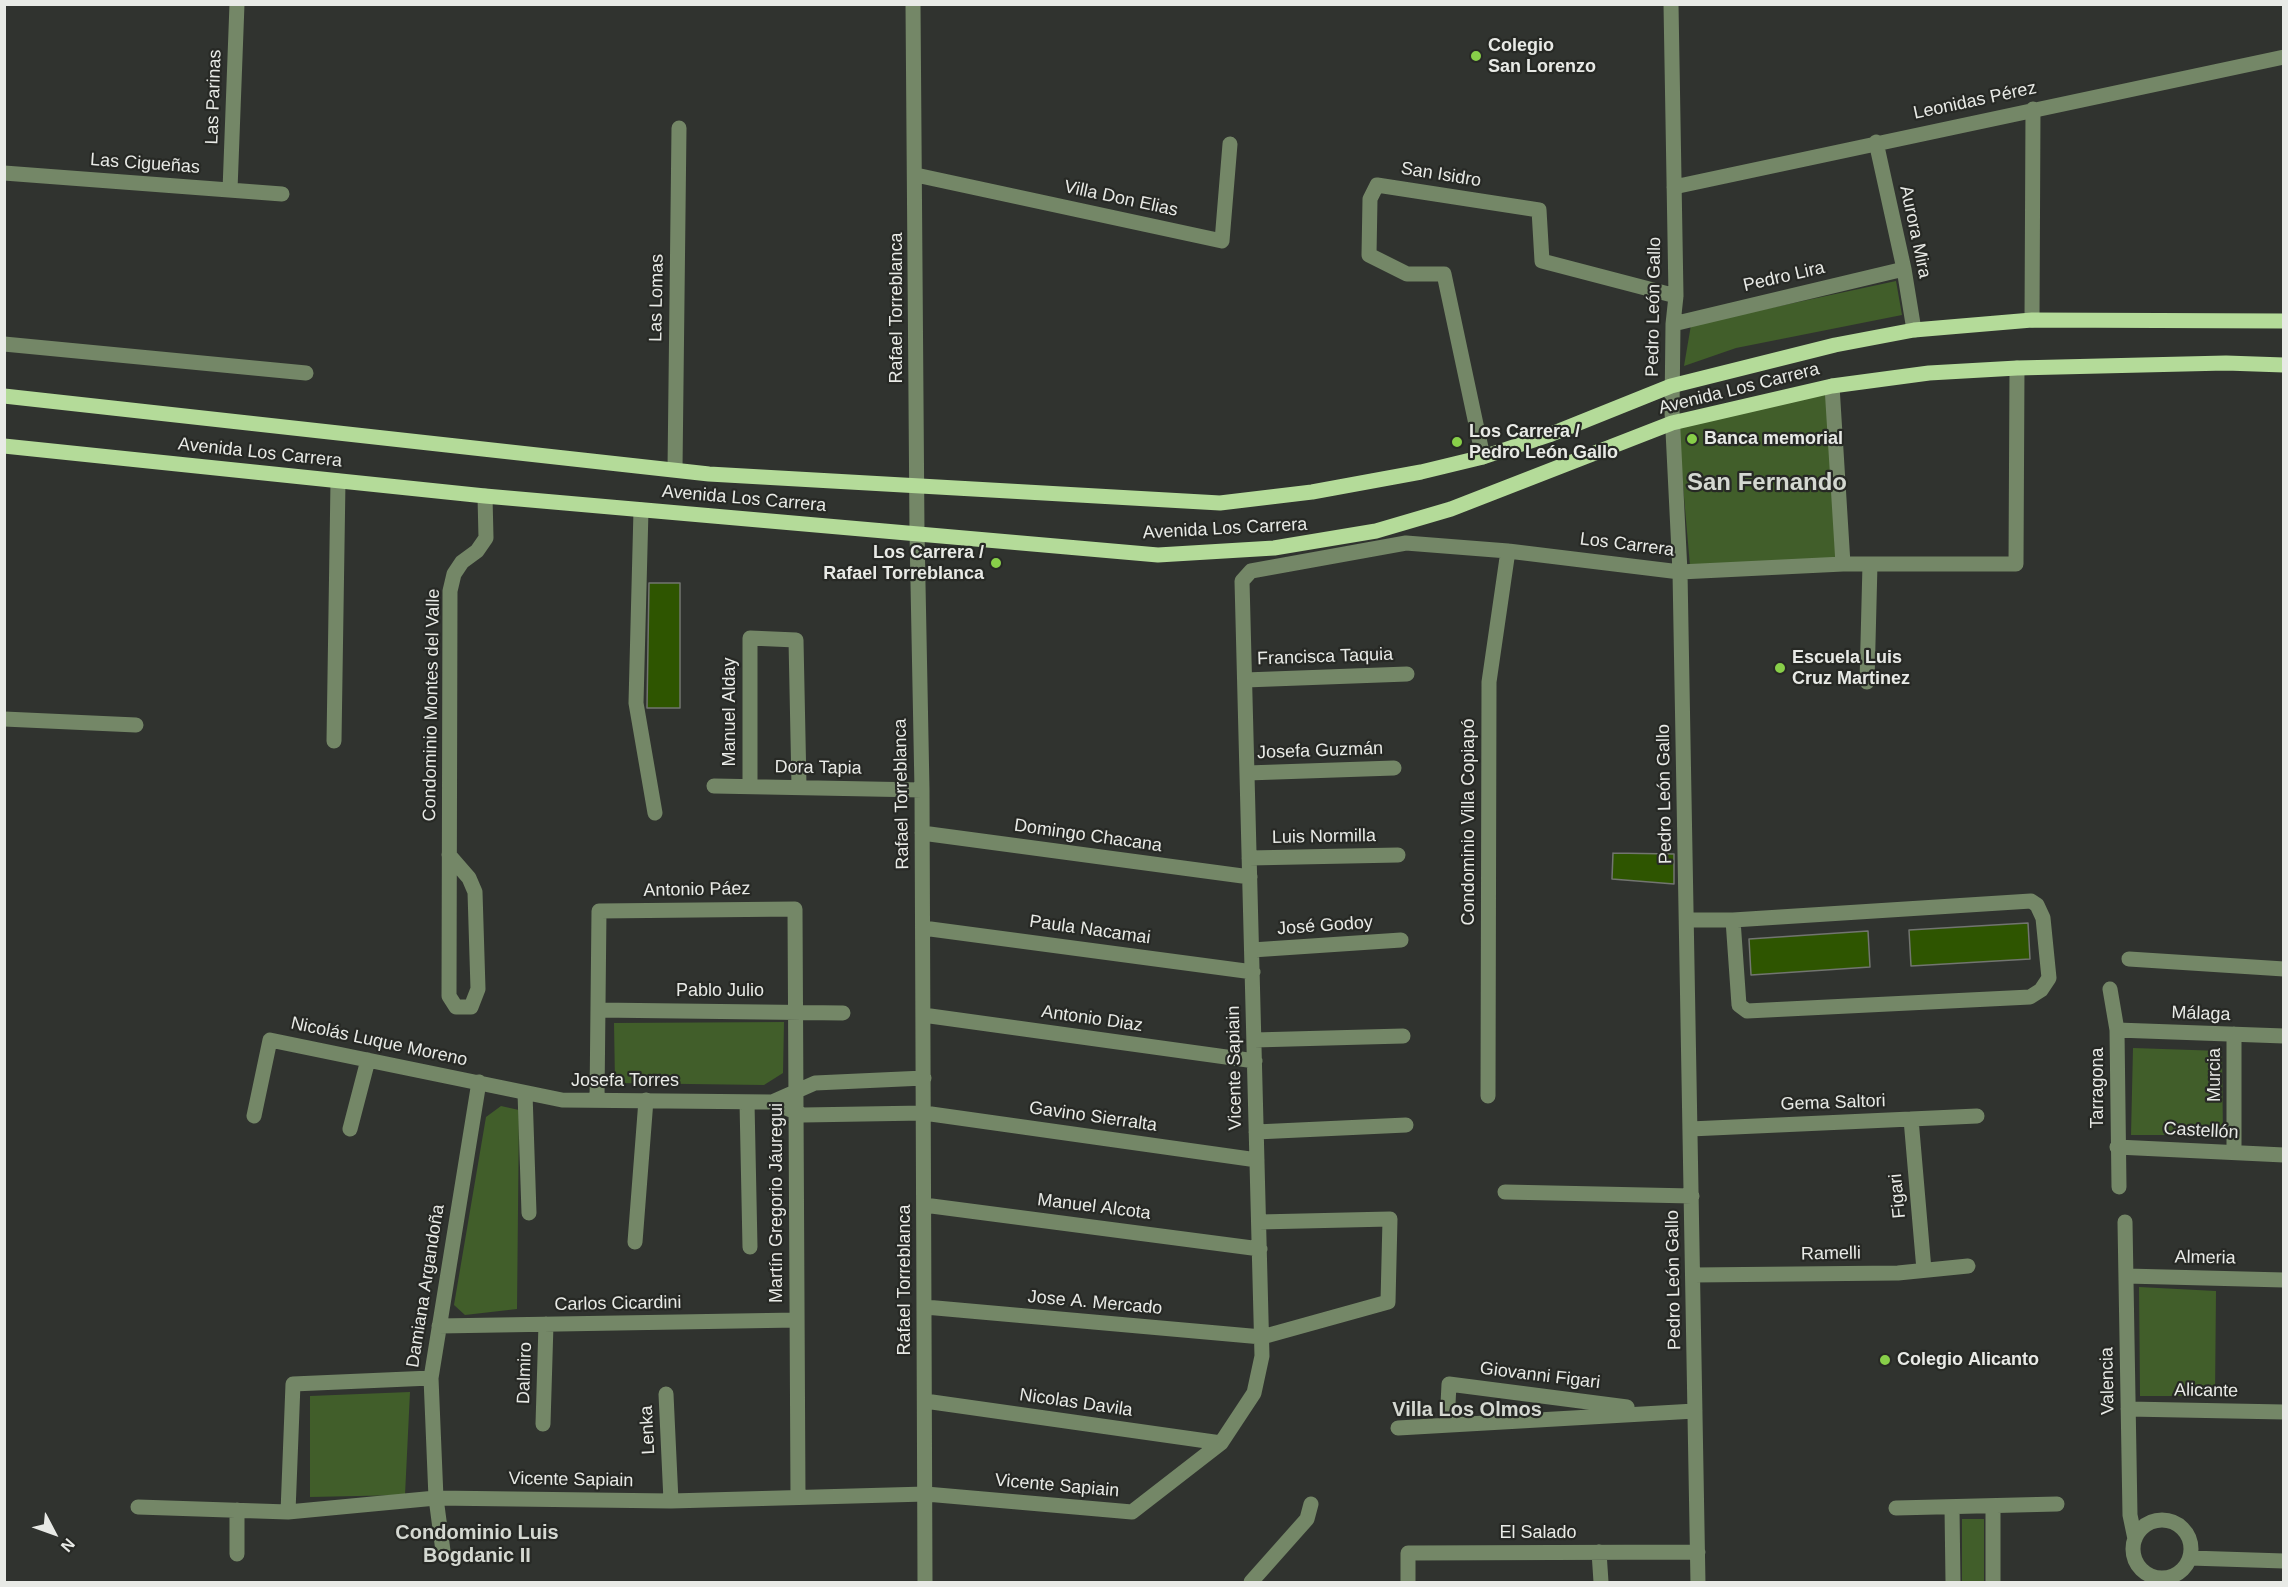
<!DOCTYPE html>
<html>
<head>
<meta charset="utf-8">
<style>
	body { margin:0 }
	#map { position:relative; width:2288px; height:1587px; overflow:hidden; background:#30332f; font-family:Arial,sans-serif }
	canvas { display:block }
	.frame { position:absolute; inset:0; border:6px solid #e8eae6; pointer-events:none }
	.north { position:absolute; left:24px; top:1503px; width:60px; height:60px; -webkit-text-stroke:4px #272925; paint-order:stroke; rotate:131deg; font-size:16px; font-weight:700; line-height:24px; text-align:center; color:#e8eae6 }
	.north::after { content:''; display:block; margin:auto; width:21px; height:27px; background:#e8eae6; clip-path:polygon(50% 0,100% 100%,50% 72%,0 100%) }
</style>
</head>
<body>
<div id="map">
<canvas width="2288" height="1587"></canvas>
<div class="frame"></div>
<div class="north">N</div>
</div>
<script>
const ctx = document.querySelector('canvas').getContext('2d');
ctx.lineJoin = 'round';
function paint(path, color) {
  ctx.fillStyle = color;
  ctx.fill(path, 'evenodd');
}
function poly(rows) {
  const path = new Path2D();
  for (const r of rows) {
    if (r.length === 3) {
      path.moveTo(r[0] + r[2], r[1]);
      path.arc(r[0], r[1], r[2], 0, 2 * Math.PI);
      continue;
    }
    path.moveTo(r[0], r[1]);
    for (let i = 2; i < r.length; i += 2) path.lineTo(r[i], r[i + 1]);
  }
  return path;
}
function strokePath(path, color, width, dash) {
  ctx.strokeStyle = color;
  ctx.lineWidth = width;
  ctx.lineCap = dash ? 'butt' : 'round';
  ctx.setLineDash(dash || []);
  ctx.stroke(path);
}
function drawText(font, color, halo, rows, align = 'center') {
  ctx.font = font + ' Arial,sans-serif';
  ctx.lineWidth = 4.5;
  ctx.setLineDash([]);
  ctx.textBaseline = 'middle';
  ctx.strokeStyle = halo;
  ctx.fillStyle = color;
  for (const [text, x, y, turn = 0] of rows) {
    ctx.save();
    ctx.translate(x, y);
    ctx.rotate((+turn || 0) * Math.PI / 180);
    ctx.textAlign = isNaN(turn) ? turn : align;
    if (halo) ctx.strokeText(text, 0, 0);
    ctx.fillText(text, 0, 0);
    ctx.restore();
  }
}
const green = poly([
	[1896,281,1902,315,1736,348,1684,366,1691,325],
	[1827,393,1838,559,1690,566,1678,427],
	[784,1022,783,1073,764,1085,615,1083,614,1023],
	[2133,1048,2222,1051,2223,1135,2131,1135],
	[501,1106,519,1110,517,1309,465,1315,454,1305,486,1117],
	[2139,1287,2216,1291,2215,1396,2140,1396],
	[410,1392,405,1495,310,1497,310,1396],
	[1962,1519,1984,1519,1984,1582,1962,1582]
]);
const building = poly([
	[649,583,680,583,680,708,647,708,649,583],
	[1613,853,1674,854,1674,884,1612,879,1613,853],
	[2028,923,2030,959,1911,966,1909,930,2028,923],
	[1868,931,1870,967,1751,975,1749,939,1868,931]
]);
const minor = poly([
	[913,4,917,532,922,790,925,1582],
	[1671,4,1676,296,1673,324,1672,411,1680,572,1698,1582],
	[1876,142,1904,269,1914,330],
	[4,173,282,194],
	[916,175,1222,241,1230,144],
	[1674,187,2284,57],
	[230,190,237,4],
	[2032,320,2033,109],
	[1673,324,1904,269],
	[4,344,306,373],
	[1832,386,1843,564],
	[1483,457,1444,274,1407,274,1369,255,1370,199,1377,185,1539,210,1542,261,1676,296],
	[675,469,679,128],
	[641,510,636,703,655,813],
	[1245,680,1407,674],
	[1867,682,1870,564],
	[4,719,136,725],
	[334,741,338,481],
	[1247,773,1394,768],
	[714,786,922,790],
	[750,786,750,638,796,640,799,786],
	[922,833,1250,877],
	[449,855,469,878,475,892,478,989,471,1007,456,1007,449,996,450,591,454,574,462,562,477,551,486,538,485,496],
	[1249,858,1398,855],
	[1687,920,1733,920,2031,901,2037,905,2043,918,2049,978,2041,990,2030,997,1747,1011,1739,1005,1733,920],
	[923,928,1253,972],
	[1252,950,1401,940],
	[2129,959,2284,969],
	[2110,989,2117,1030,2119,1187],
	[598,1010,843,1013],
	[923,1015,1255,1061],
	[2117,1030,2284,1036],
	[1254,1040,1403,1036],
	[924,1078,815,1083,772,1102,803,1115,924,1113,1257,1160],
	[525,1093,529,1213],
	[1488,1096,1489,682,1508,551],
	[597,1100,599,911,795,909,798,1497],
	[747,1102,750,1247],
	[254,1116,270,1040,562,1100,772,1102],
	[1911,1119,1924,1270],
	[350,1129,368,1060],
	[1690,1129,1977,1116],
	[1256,1132,1406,1125],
	[2117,1147,2284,1155],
	[2234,1152,2234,1034],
	[1505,1192,1692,1196],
	[924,1205,1260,1249],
	[2125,1222,2130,1515,2135,1539],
	[635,1242,646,1100],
	[1693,1275,1898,1273,1968,1266],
	[2126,1276,2284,1280],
	[925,1307,1262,1337,1388,1302,1390,1219,1259,1222],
	[439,1326,797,1320],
	[666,1394,671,1501],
	[925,1401,1221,1443],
	[2128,1409,2284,1412],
	[543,1424,546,1324],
	[1447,1424,1449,1384,1627,1407],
	[1398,1428,1695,1411],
	[138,1507,288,1512,436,1498,671,1501,926,1494,1132,1512,1221,1443,1254,1393,1262,1356,1242,581,1251,571,1406,543,1508,551,1680,572,1843,564,2016,564,2017,368],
	[1896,1508,2057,1504],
	[1952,1508,1953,1582],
	[288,1512,293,1384,431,1378],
	[2162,1549,29],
	[443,1551,436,1498,431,1378,479,1082],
	[1599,1552,1601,1582],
	[237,1554,237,1510],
	[2190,1558,2284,1561],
	[1251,1582,1307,1519,1311,1504],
	[1408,1582,1408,1553,1698,1552],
	[1993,1582,1993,1507]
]);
const major = poly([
	[4,396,709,474,1220,503,1312,492,1421,472,1483,457,1549,435,1671,386,1835,345,1914,330,2032,320,2284,321],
	[4,446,485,496,1158,555,1274,548,1376,531,1451,509,1672,423,1832,386,1929,373,2017,368,2226,363,2284,365]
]);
const markers = [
	[1476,56,6,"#88cf49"],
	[1692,439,6,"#88cf49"],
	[1457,442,6,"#88cf49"],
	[996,563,6,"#88cf49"],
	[1780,668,6,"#88cf49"],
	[1885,1360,6,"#88cf49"]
];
const poiNames = [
	["Colegio",1488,46],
	["San Lorenzo",1488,67],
	["Los Carrera /",1469,432],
	["Pedro León Gallo",1469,453],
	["Banca memorial",1704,439],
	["Los Carrera /",984,553,"right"],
	["Rafael Torreblanca",984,574,"right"],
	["Escuela Luis",1792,658],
	["Cruz Martinez",1792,679],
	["Colegio Alicanto",1897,1360]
];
const streetNames = [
	["Las Parinas",214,97,-88],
	["Leonidas Pérez",1975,101,-12],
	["Las Cigueñas",145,164,4],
	["San Isidro",1441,175,9],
	["Villa Don Elias",1121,199,12],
	["Aurora Mira",1915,232,78],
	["Pedro Lira",1784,277,-13],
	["Las Lomas",657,298,-89],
	["Pedro León Gallo",1654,307,-89],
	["Rafael Torreblanca",897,308,-90],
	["Avenida Los Carrera",1739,389,-14],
	["Avenida Los Carrera",260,453,6],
	["Avenida Los Carrera",744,499,5],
	["Avenida Los Carrera",1225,529,-3],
	["Los Carrera",1627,545,7],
	["Francisca Taquia",1325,657,-2],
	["Condominio Montes del Valle",432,705,-89],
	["Manuel Alday",730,712,-90],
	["Josefa Guzmán",1320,751,-2],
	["Dora Tapia",818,768,1],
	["Rafael Torreblanca",902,794,-91],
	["Pedro León Gallo",1665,794,-91],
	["Condominio Villa Copiapó",1469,822,-90],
	["Domingo Chacana",1088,836,8],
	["Luis Normilla",1324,837,-1],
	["Antonio Páez",697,890,-1],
	["José Godoy",1325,926,-4],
	["Paula Nacamai",1090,930,8],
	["Pablo Julio",720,991],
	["Málaga",2201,1014,2],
	["Antonio Diaz",1092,1019,8],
	["Nicolás Luque Moreno",379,1042,12],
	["Vicente Sapiain",1235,1068,-91],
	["Murcia",2215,1075,-90],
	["Josefa Torres",625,1081],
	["Tarragona",2098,1088,-90],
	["Gema Saltori",1833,1103,-2],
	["Gavino Sierralta",1093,1117,8],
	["Castellón",2201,1131,3],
	["Figari",1898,1196,-95],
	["Martín Gregorio Jáuregui",777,1203,-90],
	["Manuel Alcota",1094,1207,7],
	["Ramelli",1831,1254,-1],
	["Almeria",2205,1258,1],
	["Rafael Torreblanca",905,1280,-90],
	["Pedro León Gallo",1674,1280,-91],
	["Damiana Argandoña",426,1286,-81],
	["Jose A. Mercado",1095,1303,5],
	["Carlos Cicardini",618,1304,-1],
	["Dalmiro",525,1373,-88],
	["Giovanni Figari",1540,1376,7],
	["Valencia",2108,1381,-91],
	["Alicante",2206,1391,1],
	["Nicolas Davila",1076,1403,8],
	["Lenka",648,1430,-93],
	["Vicente Sapiain",571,1480,1],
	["Vicente Sapiain",1057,1486,5],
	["El Salado",1538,1533]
];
const neighbourhoodNames = [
	["Villa Los Olmos",1467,1410],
	["Condominio Luis",477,1533],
	["Bogdanic II",477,1556]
];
const districtNames = [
	["San Fernando",1767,483]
];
paint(green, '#415e2a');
paint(building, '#2e5500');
strokePath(building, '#727570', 1.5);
strokePath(minor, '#748767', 15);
strokePath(major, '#b4db99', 15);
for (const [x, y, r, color] of markers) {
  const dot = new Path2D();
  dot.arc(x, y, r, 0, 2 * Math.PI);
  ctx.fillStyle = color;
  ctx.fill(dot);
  strokePath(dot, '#272925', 2);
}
drawText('bold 18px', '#e8eae6', '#272925', poiNames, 'left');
drawText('18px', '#e8eae6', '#272925', streetNames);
drawText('bold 20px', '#d4d8d1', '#272925', neighbourhoodNames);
drawText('bold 24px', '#d4d8d1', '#272925', districtNames);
</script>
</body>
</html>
